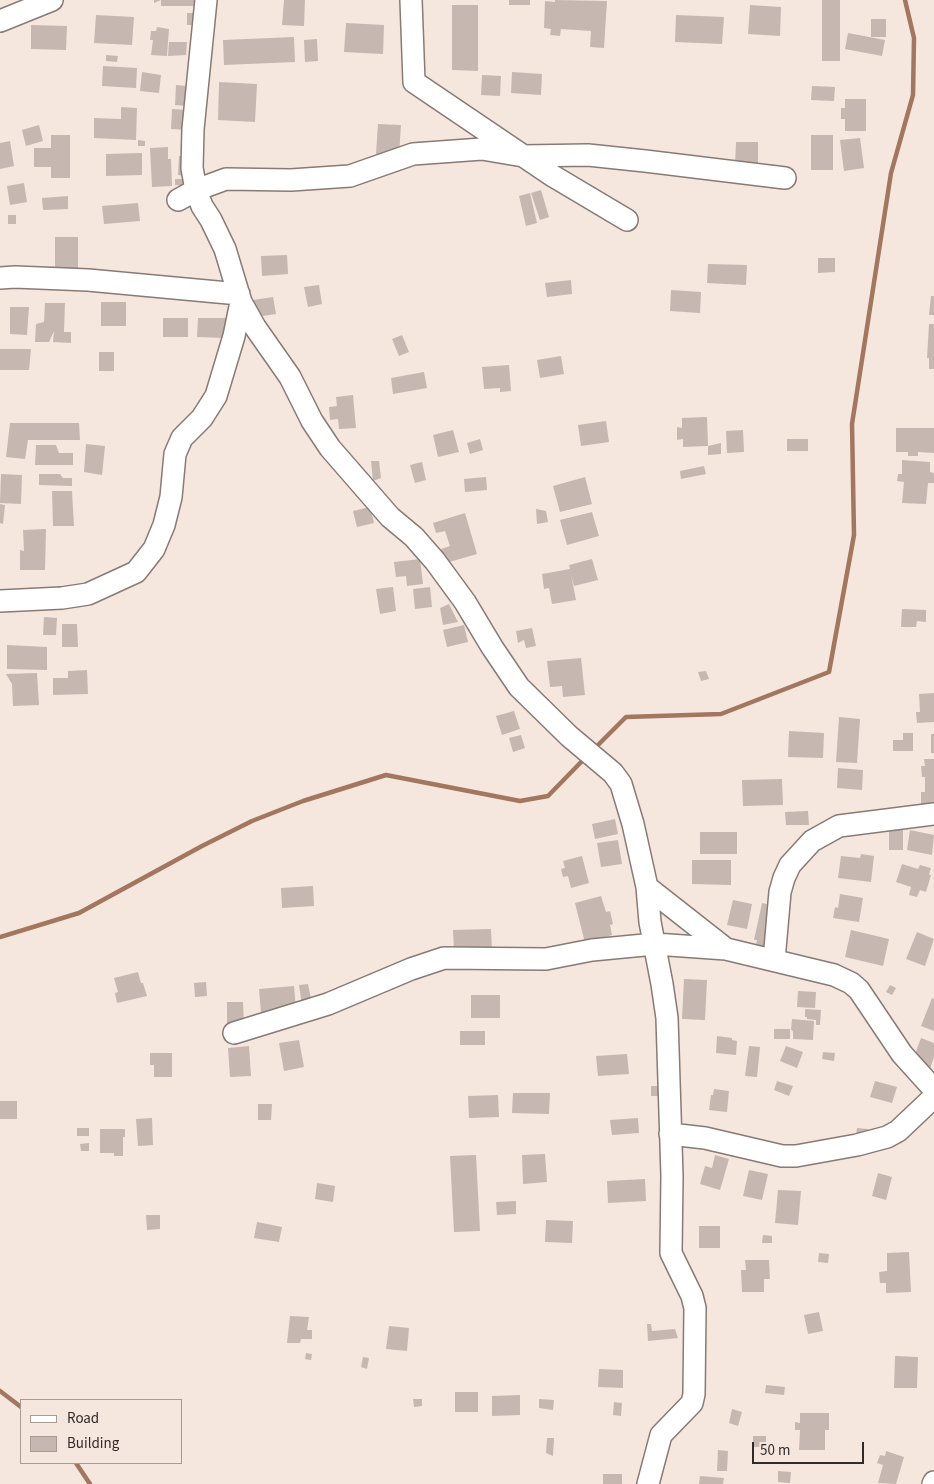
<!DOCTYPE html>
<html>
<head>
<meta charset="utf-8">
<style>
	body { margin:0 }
	#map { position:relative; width:934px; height:1484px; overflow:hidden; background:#f5e6de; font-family:"Source Sans 3",sans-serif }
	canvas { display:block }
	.legend { position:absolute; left:20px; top:1399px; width:162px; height:65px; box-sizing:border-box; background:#f5e6de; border:1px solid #a79b95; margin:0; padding:6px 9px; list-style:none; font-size:15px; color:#312b28 }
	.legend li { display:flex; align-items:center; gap:10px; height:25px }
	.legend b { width:25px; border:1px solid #a79b95 }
	.scale { position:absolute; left:752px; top:1442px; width:112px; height:22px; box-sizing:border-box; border:2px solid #312b28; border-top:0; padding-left:6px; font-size:15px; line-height:18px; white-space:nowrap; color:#312b28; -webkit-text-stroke:4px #f5e6de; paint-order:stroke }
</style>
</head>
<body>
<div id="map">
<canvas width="934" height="1484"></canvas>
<ul class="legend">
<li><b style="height:6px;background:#fff"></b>Road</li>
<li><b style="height:14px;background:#c6b8b1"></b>Building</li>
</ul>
<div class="scale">50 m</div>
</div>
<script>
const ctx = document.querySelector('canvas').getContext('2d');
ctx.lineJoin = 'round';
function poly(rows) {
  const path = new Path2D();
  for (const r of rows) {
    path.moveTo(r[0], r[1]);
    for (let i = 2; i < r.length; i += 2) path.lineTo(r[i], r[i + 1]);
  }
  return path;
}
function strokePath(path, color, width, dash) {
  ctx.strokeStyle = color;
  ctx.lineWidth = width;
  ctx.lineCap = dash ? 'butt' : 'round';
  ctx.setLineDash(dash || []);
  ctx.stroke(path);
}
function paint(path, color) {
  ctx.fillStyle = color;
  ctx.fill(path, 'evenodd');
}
const stream = poly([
	[594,749,626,717,721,714,829,672,854,535,852,424,891,173,913,95,914,38,905,0],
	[0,937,79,913,202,846,252,821,303,801,386,775,520,801,548,796,585,758],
	[0,1391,21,1407],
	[76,1463,90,1484]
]);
const building = poly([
	[154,0,197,0,197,6,161,6,161,0,154,3],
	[284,0,305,0,304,26,282,25],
	[509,0,530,0,530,5,509,5],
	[555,0,607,1,604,48,590,47,591,31,561,29,560,36,550,35,551,29,544,28,545,1,555,2],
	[822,0,840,0,840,61,822,61],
	[452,5,478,5,478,71,452,70],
	[750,5,781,7,780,36,748,34],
	[187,13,199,13,199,25,187,25],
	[96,15,134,17,132,45,94,43],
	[676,15,724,17,722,44,675,42],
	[871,19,886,19,886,37,871,37],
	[346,23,384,25,383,54,344,52],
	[31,25,67,26,66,50,31,49],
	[157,27,169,29,167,56,151,55,153,40,150,40,151,31,156,31],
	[848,33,885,40,882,56,845,49],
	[294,37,295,62,224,65,223,40],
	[317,39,318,61,305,62,304,40],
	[169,42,187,42,186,55,168,56],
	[106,55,118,56,117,62,106,61],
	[103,66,137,68,136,88,102,86],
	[142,72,161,75,159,93,140,91],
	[512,72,542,74,541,95,511,93],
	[482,75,501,76,500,96,481,95],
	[219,82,257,84,255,122,218,120],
	[176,85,187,86,186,106,175,105],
	[812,86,835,87,834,101,811,100],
	[845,99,866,99,866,131,845,131,845,119,841,119,841,108,845,108],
	[121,107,137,108,136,140,94,138,94,118,121,119],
	[172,109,188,110,187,130,171,129],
	[378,124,401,125,399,155,376,154],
	[39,125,43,141,26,146,22,130],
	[51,135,70,135,70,178,51,178,51,167,34,167,34,148,51,148],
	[811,135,833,135,833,170,811,170],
	[860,138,864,168,844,171,840,140],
	[138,140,145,141,145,146,138,146],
	[10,141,14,166,0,169,0,143],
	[736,142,758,142,758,165,735,165],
	[168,147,168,159,171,159,172,186,152,187,150,148],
	[142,153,142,175,106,176,106,154],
	[179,156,189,156,188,176,178,175],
	[175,179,190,179,190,186,175,185],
	[24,183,27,202,10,205,7,186],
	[541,190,549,217,540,220,531,193],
	[530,193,537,223,526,226,519,196],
	[68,196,68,209,43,210,42,198],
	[138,203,140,221,104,224,102,206],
	[8,215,16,215,16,224,8,224],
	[55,237,78,237,78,269,55,269],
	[287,255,288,274,262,276,261,256],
	[818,258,835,258,835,272,818,273],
	[708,264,747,265,746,285,707,283],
	[571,280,572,294,547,297,545,283],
	[319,285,322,304,308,307,304,287],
	[671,290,701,292,700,313,670,311],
	[931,296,934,296,934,315,929,315],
	[273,297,276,314,256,317,253,300],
	[101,302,126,302,126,326,101,326],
	[45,303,65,303,64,332,71,332,71,343,53,342,54,331,49,342,35,342,36,324,44,322],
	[10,307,29,307,27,335,10,334],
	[163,318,188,318,188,337,163,337],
	[198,318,226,318,225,338,197,337],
	[929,324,934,324,934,369,929,369,929,358,927,358],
	[402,335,409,352,399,356,392,339],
	[0,349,31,349,29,370,0,370],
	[99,352,114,352,114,371,99,371],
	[561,356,564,374,540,378,537,360],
	[509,365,511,391,500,392,500,388,484,389,482,367],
	[424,372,427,388,393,394,391,378],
	[353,395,356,428,339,429,338,419,330,420,329,407,337,406,336,397],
	[707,417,708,446,683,447,683,439,677,440,677,427,682,428,682,418],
	[606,421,609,442,581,446,578,425],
	[10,423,79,423,80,440,28,440,25,459,6,457],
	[896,428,934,428,934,453,918,452,918,456,908,456,908,452,896,452],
	[453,430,459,452,438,457,433,435],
	[743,430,744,452,727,453,726,431],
	[480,439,483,450,470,454,467,443],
	[787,439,808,439,808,451,787,451],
	[721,443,721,454,708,455,708,446],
	[86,444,105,446,102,475,84,472],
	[36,445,56,445,59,453,73,453,73,465,35,465],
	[902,460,930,462,930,472,934,473,934,483,928,483,926,504,902,503,904,482,897,481,898,474,902,474],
	[371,461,379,461,381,478,373,481],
	[422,462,426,480,415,483,410,465],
	[704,466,706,474,681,479,680,471],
	[1,474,22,475,21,504,0,503],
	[39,474,60,474,63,478,72,478,72,486,39,485],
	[486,477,487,490,465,492,464,479],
	[585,477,592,504,560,512,553,486],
	[52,491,72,491,74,526,53,526],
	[0,504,5,505,3,524,0,523],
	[370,507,374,523,357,527,353,511],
	[536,509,546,511,548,522,537,524],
	[592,512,599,536,567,545,560,520],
	[465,513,477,554,446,563,441,549,450,546,445,531,436,533,433,523],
	[46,529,45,570,20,570,20,550,24,551,23,530],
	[420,559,423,584,407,586,406,576,396,577,394,562],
	[592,559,598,580,574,586,571,575,576,600,552,604,549,588,544,589,542,574,570,569,569,565],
	[393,587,396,611,380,614,376,589],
	[430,587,432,607,415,609,413,589],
	[449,604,458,622,443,625,440,608],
	[902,609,926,610,926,622,917,621,916,627,901,627],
	[44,617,57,618,56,635,43,635],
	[62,624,77,624,78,647,62,647],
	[464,625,468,642,447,647,443,630],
	[532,628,536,646,526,648,524,640,518,643,516,631],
	[7,645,47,647,47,670,7,669],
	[581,658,585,695,563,697,562,686,550,687,547,661],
	[87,670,88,694,53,695,53,678,68,678,68,671],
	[706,671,709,679,701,681,698,672],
	[37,673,39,705,13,706,12,684,6,674],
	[934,693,934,722,917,723,916,712,920,712,919,694],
	[514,711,520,729,502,735,496,716],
	[839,717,860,719,857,763,836,762],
	[789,731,824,733,823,758,788,757],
	[903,733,913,733,913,751,893,751,893,740,903,740],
	[931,734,934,734,934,753,931,753],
	[521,735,525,748,513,752,509,738],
	[924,759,934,759,934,805,921,805,921,792,925,792,925,777,922,777,921,766,925,766],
	[838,768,863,770,862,790,837,788],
	[782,779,783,805,743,806,742,780],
	[808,811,809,825,786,825,785,812],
	[615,819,618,834,595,839,592,824],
	[889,826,903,826,903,850,889,850],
	[910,830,934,835,932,855,907,850],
	[700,832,737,832,737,854,700,854],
	[618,840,622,864,601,867,597,843],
	[861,854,874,856,871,882,838,878,841,856,860,858],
	[582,856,589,883,571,888,568,876,563,877,561,869,565,868,563,861],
	[692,860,731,860,731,885,692,884],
	[902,864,918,869,920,865,931,868,929,875,931,875,926,892,920,890,917,897,909,895,911,887,896,882],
	[313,886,314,906,282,908,281,888],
	[840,894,863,898,859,922,833,918,835,907,838,908],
	[601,896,606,912,610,911,613,924,610,925,612,935,585,943,575,903],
	[733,900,752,904,747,929,727,925],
	[762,903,771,905,764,950,755,948,757,940,754,940],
	[491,929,492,950,454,951,453,930],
	[851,930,889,939,883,966,845,957],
	[917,932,934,939,925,966,906,959],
	[138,972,141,983,143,983,147,996,117,1003,115,993,118,992,114,978],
	[684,979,707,980,705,1020,682,1019],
	[206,982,207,996,195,997,194,983],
	[308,984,312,1004,302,1005,299,985],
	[890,985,896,988,892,995,886,992],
	[294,986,296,1009,261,1013,259,989],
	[798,991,816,992,815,1008,797,1007],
	[471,995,500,995,500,1018,471,1018],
	[932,998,934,999,934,1031,921,1026],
	[227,1002,243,1002,244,1025,227,1025],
	[805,1009,821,1010,820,1025,816,1025,816,1020,807,1019,807,1017,805,1017],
	[792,1019,814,1021,813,1040,793,1039,793,1031,791,1030],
	[774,1029,790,1029,790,1039,774,1039],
	[460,1031,485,1031,485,1045,460,1045],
	[717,1036,732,1038,732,1040,737,1041,736,1055,716,1053],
	[921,1038,934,1043,934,1057,930,1069,912,1062],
	[299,1040,304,1067,284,1071,279,1043],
	[249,1046,251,1076,230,1077,228,1048],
	[749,1046,760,1047,757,1077,745,1076],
	[786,1046,803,1052,797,1068,780,1061],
	[823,1052,835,1053,834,1061,822,1059],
	[150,1053,172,1053,172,1077,154,1077,154,1065,150,1065],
	[627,1054,629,1074,598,1076,596,1056],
	[777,1081,793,1086,789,1096,774,1090],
	[875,1081,897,1087,892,1103,870,1097],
	[651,1086,660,1086,660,1096,651,1096],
	[714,1089,729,1091,727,1112,709,1110,711,1095,713,1095],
	[513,1093,550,1093,549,1114,512,1113],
	[498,1095,499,1117,469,1118,468,1096],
	[0,1101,17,1101,17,1119,0,1119],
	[258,1104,272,1104,271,1120,258,1120],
	[152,1118,153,1145,138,1146,136,1119],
	[638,1118,639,1133,612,1135,610,1120],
	[77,1128,89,1128,89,1136,77,1136],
	[857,1128,868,1129,868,1137,856,1135],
	[100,1129,125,1129,125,1137,123,1137,123,1156,114,1156,114,1153,100,1153],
	[89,1143,89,1151,81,1151,80,1144],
	[545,1154,547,1182,523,1184,522,1155],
	[476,1155,480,1231,454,1232,450,1156],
	[715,1155,729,1159,720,1190,700,1184,705,1166,712,1168],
	[749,1170,768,1174,762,1200,743,1196],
	[878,1173,892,1177,886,1200,872,1196],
	[645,1179,646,1201,608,1203,607,1181],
	[317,1183,335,1186,333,1202,315,1199],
	[778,1190,801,1191,798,1225,775,1223],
	[516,1201,516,1214,497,1215,496,1202],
	[146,1215,160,1215,160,1229,147,1230],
	[546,1220,573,1221,572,1243,545,1242],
	[257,1222,282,1227,279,1242,254,1238],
	[699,1226,720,1226,720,1248,699,1248],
	[763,1235,772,1236,772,1243,762,1243],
	[909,1252,911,1292,886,1293,886,1283,880,1283,879,1272,887,1271,887,1253],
	[819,1253,829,1254,828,1263,818,1262],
	[745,1260,769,1260,770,1279,764,1279,764,1292,742,1292,741,1270,746,1270],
	[819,1312,823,1331,808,1334,804,1315],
	[290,1316,309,1317,307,1330,312,1330,312,1339,301,1339,300,1343,287,1343],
	[647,1324,651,1324,652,1331,675,1329,678,1338,648,1341],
	[389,1326,409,1328,407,1351,386,1349],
	[306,1353,312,1354,311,1360,305,1359],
	[895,1356,918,1357,917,1388,894,1388],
	[363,1357,369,1358,367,1369,361,1367],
	[599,1369,623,1370,623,1388,598,1387],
	[766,1385,785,1387,784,1395,765,1393],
	[455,1392,478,1392,478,1412,455,1412],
	[520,1395,520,1415,492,1416,492,1396],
	[413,1399,422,1399,422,1406,414,1407],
	[539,1399,554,1400,553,1410,539,1408],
	[614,1402,622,1403,621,1416,613,1415],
	[732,1409,742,1412,738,1426,729,1423],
	[800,1413,829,1413,829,1430,825,1430,825,1450,799,1450,800,1430,795,1430,795,1422,800,1423],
	[753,1436,766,1436,766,1447,753,1447],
	[547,1438,554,1438,553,1456,546,1453],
	[718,1450,728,1451,727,1471,717,1471],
	[886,1451,904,1457,896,1484,878,1483,883,1465,877,1463,880,1455,885,1456],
	[778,1471,791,1472,790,1483,778,1482],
	[603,1474,622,1474,622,1484,603,1484],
	[700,1476,724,1478,723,1484,699,1484]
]);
const minor = poly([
	[411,0,414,82,553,176,627,220],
	[0,21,52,0],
	[178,200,196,190,226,179,291,180,350,176,413,154,482,149,523,156,588,155,645,161,785,178],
	[0,278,15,277,88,280,239,294],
	[241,302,255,327,290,377,312,421,330,448,390,517,414,537,435,561,465,602,492,647,519,687,569,736,613,773,621,784,633,824,647,887,726,949],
	[0,601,62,598,88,594,136,572,154,549,164,525,171,497,175,454,182,438,202,418,216,396,234,336,241,302,225,249,211,220,202,206,196,190,192,168,193,129,206,0],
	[647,887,650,922,662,984,667,1018,672,1176,671,1253,692,1296,695,1308,694,1394,692,1403,661,1435,648,1484],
	[774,960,780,892,784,878,790,865,812,841,839,826,934,814],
	[234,1033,328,1004,411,969,444,958,546,959,592,950,655,944,726,949,834,975,851,983,859,990,902,1054,930,1085,934,1087],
	[670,1134,705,1138,782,1156,796,1156,857,1145,887,1137,898,1131,934,1097],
	[933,1484,934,1482]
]);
strokePath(stream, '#a3765f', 4.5);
paint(building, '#c6b8b1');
strokePath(minor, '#887a74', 24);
strokePath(minor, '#fff', 21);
</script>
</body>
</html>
